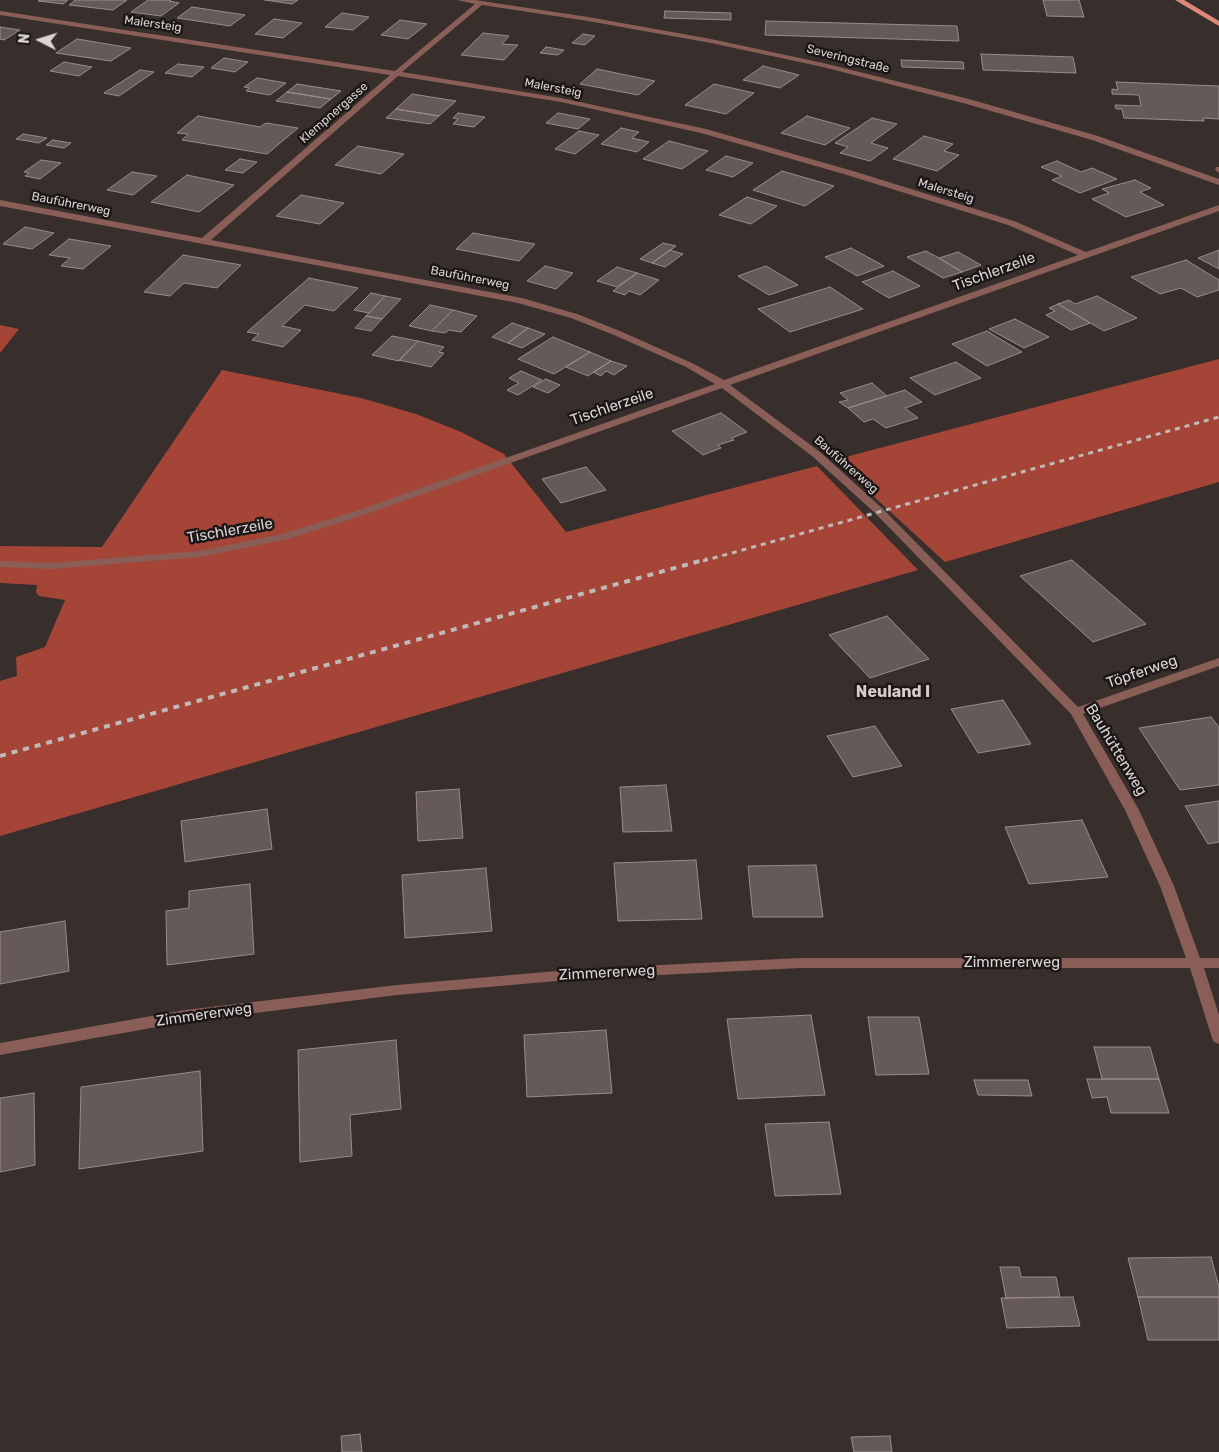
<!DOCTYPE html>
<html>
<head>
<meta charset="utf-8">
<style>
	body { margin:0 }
	#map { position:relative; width:1219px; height:1452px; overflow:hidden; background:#382e2c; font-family:Rubik,sans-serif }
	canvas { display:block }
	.north { position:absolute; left:15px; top:15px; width:50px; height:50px; -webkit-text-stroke:4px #1c1717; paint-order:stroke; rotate:275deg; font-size:14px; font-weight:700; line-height:20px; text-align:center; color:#dad3d2 }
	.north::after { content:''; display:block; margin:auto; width:18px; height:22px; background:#dad3d2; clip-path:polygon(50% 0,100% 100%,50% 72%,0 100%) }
</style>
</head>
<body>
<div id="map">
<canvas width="1219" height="1452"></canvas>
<div class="north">N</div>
</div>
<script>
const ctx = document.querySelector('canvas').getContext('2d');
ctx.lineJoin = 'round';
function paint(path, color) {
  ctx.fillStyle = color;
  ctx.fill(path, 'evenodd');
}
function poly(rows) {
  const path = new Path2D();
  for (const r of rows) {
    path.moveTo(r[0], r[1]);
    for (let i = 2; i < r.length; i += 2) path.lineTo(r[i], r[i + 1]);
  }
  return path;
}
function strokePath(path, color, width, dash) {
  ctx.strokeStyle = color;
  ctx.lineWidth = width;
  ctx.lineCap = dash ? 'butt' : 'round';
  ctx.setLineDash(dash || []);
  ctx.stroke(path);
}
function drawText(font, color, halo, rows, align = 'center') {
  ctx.font = font + ' Rubik,sans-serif';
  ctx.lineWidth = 5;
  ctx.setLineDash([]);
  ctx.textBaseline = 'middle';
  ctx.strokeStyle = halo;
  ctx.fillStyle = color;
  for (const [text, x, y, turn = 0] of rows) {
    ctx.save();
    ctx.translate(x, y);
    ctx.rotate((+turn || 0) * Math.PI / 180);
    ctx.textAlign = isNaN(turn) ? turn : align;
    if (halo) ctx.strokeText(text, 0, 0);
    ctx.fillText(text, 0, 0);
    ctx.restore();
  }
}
const forest = poly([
	[0,325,19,329,0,353],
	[1219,359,1219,482,945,562,834,460],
	[222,370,361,398,416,414,461,432,504,454,566,532,817,466,918,570,0,836,0,681,17,676,16,657,45,647,65,600,39,596,36,592,37,585,0,583,0,546,102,547]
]);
const building = poly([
	[40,0,68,0,63,4,38,1,40,0],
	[75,0,127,0,113,10,69,5,75,0],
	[148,0,171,0,169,1,179,3,161,16,131,12,148,0],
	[265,0,298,0,292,4,265,0],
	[1043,0,1079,0,1084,17,1047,16,1043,0],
	[192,7,245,15,230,26,177,18,192,7],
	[665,11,731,13,731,20,664,18,665,11],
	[342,13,369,17,353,30,325,27,342,13],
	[274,19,302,23,283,38,255,34,274,19],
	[400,20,427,24,408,39,381,35,400,20],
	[766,21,957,26,959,41,765,35,766,21],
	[0,27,20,30,4,40,0,39,0,27],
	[483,33,509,36,502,44,518,45,504,60,461,55,483,33],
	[583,34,595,36,585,45,572,43,583,34],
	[77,39,131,48,111,61,56,53,77,39],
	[546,47,564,50,558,55,540,53,546,47],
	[981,54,1073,57,1076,73,983,70,981,54],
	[224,58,248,62,235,72,211,68,224,58],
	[901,60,963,62,964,69,902,67,901,60],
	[64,62,92,67,79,76,50,71,64,62],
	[178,64,204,67,192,77,165,73,178,64],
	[763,66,799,75,780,88,743,80,763,66],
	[597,69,655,81,638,95,580,84,597,69],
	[140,70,154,72,119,96,104,93,140,70],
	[257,78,286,83,270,95,246,91,249,88,244,87,257,78],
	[1116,82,1219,86,1219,119,1203,118,1204,121,1124,118,1122,109,1116,109,1115,105,1141,106,1139,95,1112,94,1112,89,1118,90,1116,82],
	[297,84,341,91,331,99,287,92,297,84],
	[714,84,754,93,726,114,685,105,714,84],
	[287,92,331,99,320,108,276,101,287,92],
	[412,94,456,101,439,116,396,109,412,94],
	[396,109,439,116,430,124,386,118,396,109],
	[458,113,485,117,474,127,453,124,458,119,453,118,458,113],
	[558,113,590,119,578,129,546,123,558,113],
	[198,116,260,127,266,123,298,128,267,154,182,140,188,134,177,133,198,116],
	[807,116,850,128,825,145,781,133,807,116],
	[872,118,897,124,871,143,888,148,870,161,840,153,848,147,835,143,872,118],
	[621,128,639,132,632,138,649,142,637,152,601,144,621,128],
	[579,131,599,135,575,154,555,149,579,131],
	[23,134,47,138,39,143,16,139,23,134],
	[924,136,953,144,944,151,959,155,937,171,893,159,924,136],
	[53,140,71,143,64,148,46,145,53,140],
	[669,141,708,151,682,169,643,159,669,141],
	[358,146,404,154,381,174,335,165,358,146],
	[726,156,753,163,733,177,706,170,726,156],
	[240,159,257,162,243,173,225,170,240,159],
	[41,160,61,163,40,179,25,176,29,173,24,172,41,160],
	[1057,161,1081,172,1092,168,1117,179,1080,193,1052,180,1062,176,1041,167,1057,161],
	[782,171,834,186,805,206,753,190,782,171],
	[132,172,157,176,133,195,107,190,132,172],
	[187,175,234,185,199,212,151,202,187,175],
	[1135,180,1151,188,1140,192,1164,205,1126,217,1092,199,1109,193,1102,189,1135,180],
	[301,195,344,203,320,224,276,216,301,195],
	[747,197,777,206,751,224,719,215,747,197],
	[25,227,54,233,32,249,3,244,25,227],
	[473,233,535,244,519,261,456,249,473,233],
	[69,239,111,246,83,269,61,266,70,258,49,255,69,239],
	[663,243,676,246,652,263,640,259,663,243],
	[851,248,884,266,857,276,825,257,851,248],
	[670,250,683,254,665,267,652,263,670,250],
	[1219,250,1219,269,1198,258,1219,250],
	[926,251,939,258,962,272,943,278,907,257,926,251],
	[958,252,981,265,962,272,939,258,958,252],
	[183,255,241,265,217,288,184,283,170,296,144,292,183,255],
	[1186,260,1219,280,1219,290,1197,297,1181,288,1160,294,1131,277,1186,260],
	[545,266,573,273,556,289,527,281,545,266],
	[766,266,798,285,769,295,738,276,766,266],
	[617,267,637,273,617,287,597,281,617,267],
	[893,271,920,286,889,298,862,282,893,271],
	[637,273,659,280,640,295,629,291,625,295,613,291,637,273],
	[309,278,358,288,334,311,305,305,282,326,301,330,283,347,252,340,259,334,247,332,309,278],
	[830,287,863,309,790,332,758,309,830,287],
	[371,293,385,296,369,313,354,310,371,293],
	[385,296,401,299,382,319,366,316,385,296],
	[1097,296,1137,318,1104,331,1058,304,1069,300,1075,304,1097,296],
	[1058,304,1090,323,1071,330,1046,315,1055,311,1049,308,1058,304],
	[430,305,453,310,432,331,409,326,430,305],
	[453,310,477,316,461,332,449,330,445,333,432,331,453,310],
	[366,316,382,319,371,331,355,328,366,316],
	[1015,319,1049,337,1024,348,989,329,1015,319],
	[512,323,528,328,508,343,492,337,512,323],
	[528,328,545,334,522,348,508,343,528,328],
	[987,331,1022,352,987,366,952,344,987,331],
	[392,336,418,341,399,361,372,355,392,336],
	[553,337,590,352,554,374,518,359,553,337],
	[418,341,444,347,439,352,444,353,431,367,399,360,418,341],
	[590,352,611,361,588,376,566,367,590,352],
	[611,361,627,366,614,375,606,371,601,376,593,372,611,361],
	[956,362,981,378,935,395,910,378,956,362],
	[521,371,542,380,518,395,507,390,519,383,509,378,521,371],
	[546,379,560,385,548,393,533,387,546,379],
	[872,383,887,396,848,408,839,402,848,400,840,393,872,383],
	[905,390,922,402,905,408,918,418,886,428,873,419,864,422,848,408,905,390],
	[721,413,747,432,732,438,734,440,718,445,721,448,703,455,672,431,721,413],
	[586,467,606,490,561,503,542,479,586,467],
	[1072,560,1146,624,1093,642,1020,576,1072,560],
	[887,616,929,659,870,678,829,635,887,616],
	[1003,700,1031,744,978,753,951,709,1003,700],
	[1211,717,1219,727,1219,785,1180,790,1139,728,1211,717],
	[875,726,902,766,853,777,827,736,875,726],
	[666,785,672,831,623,832,620,787,666,785],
	[459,789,463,838,418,841,416,792,459,789],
	[1219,801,1219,842,1208,844,1185,806,1219,801],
	[267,809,272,849,185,862,181,821,267,809],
	[1082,820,1108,877,1029,884,1005,827,1082,820],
	[696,860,702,919,618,921,614,863,696,860],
	[816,865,823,917,753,917,748,866,816,865],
	[486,868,492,931,405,938,402,875,486,868],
	[250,884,254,954,167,965,166,911,189,908,189,891,250,884],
	[65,921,69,971,0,984,0,932,65,921],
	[811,1015,825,1095,738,1099,727,1019,811,1015],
	[868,1017,919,1017,929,1074,876,1075,868,1017],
	[606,1030,612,1093,527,1097,524,1035,606,1030],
	[396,1040,401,1109,350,1115,352,1156,300,1162,298,1050,396,1040],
	[1094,1047,1150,1047,1159,1079,1102,1079,1094,1047],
	[200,1071,203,1151,79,1169,81,1087,200,1071],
	[1087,1079,1159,1079,1169,1113,1111,1113,1107,1097,1092,1098,1087,1079],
	[974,1080,1028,1080,1032,1096,978,1095,974,1080],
	[34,1093,35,1165,0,1172,0,1098,34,1093],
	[829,1122,841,1194,775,1196,765,1124,829,1122],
	[1211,1257,1219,1287,1219,1297,1138,1297,1128,1258,1211,1257],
	[1000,1267,1019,1267,1021,1277,1056,1277,1060,1297,1006,1298,1000,1267],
	[1073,1297,1080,1326,1007,1328,1001,1298,1073,1297],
	[1138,1297,1219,1297,1219,1340,1148,1340,1138,1297],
	[360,1434,362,1452,342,1452,341,1436,360,1434],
	[890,1436,892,1452,854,1452,851,1437,890,1436]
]);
const minor = poly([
	[457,0,475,0,588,17,711,39,823,63,969,99,1098,136,1219,179,1219,185,1092,140,963,103,823,67,711,43,588,21,482,5,402,72,561,98,706,129,853,171,1014,221,1086,252,1219,205,1219,211,730,385,820,452,883,509,1078,707,1219,658,1219,666,1083,714,1139,810,1174,886,1200,958,1219,958,1219,968,1204,968,1219,1015,1219,1044,1214,1042,1212,1038,1190,968,800,968,580,979,397,995,185,1022,0,1055,0,1043,185,1010,397,985,580,969,800,958,1186,958,1160,886,1125,810,1071,714,875,513,812,456,722,388,361,516,288,539,200,557,52,569,0,567,0,561,52,563,200,551,282,534,353,512,715,384,686,367,614,335,571,318,518,303,0,206,0,200,202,238,390,75,0,15,0,11,395,71,475,4,457,0],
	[398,76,561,102,701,133,847,175,1008,225,1078,255,724,380,692,363,620,331,577,314,522,298,211,240,398,76],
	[1216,167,1219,167,1219,173,1215,170,1216,167]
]);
const major = poly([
	[1175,0,1184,0,1219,21,1219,26,1175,0]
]);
const railFar1 = poly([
	[703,561,1219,417]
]);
const rail = poly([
	[0,756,707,559]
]);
const farStreetnames = [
	["Malersteig",153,24,8],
	["Severingstraße",848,59,14],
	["Malersteig",553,88,11],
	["Klempnergasse",334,113,-41],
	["Malersteig",946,191,17],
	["Bauführerweg",71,204,11],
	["Bauführerweg",470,278,11],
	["Bauführerweg",846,465,41]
];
const streetNames = [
	["Tischlerzeile",994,272,-20],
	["Tischlerzeile",612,407,-19],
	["Tischlerzeile",230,531,-10],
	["Töpferweg",1142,672,-19],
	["Bauhüttenweg",1116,750,59],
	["Zimmererweg",1012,963],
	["Zimmererweg",607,973,-3],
	["Zimmererweg",204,1015,-8]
];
const neighbourhoodNames = [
	["Neuland I",893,692]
];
paint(forest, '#a44538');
paint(building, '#665a58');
strokePath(building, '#998c8a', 1);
paint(minor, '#895e56');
paint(major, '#de887a');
strokePath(railFar1, '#c0b9b8', 3, [5, 5]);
strokePath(rail, '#c0b9b8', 4, [6, 6]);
drawText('12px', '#dad3d2', '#1c1717', farStreetnames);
drawText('15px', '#dad3d2', '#1c1717', streetNames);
drawText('bold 16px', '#d9cbc9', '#1c1717', neighbourhoodNames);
</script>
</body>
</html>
